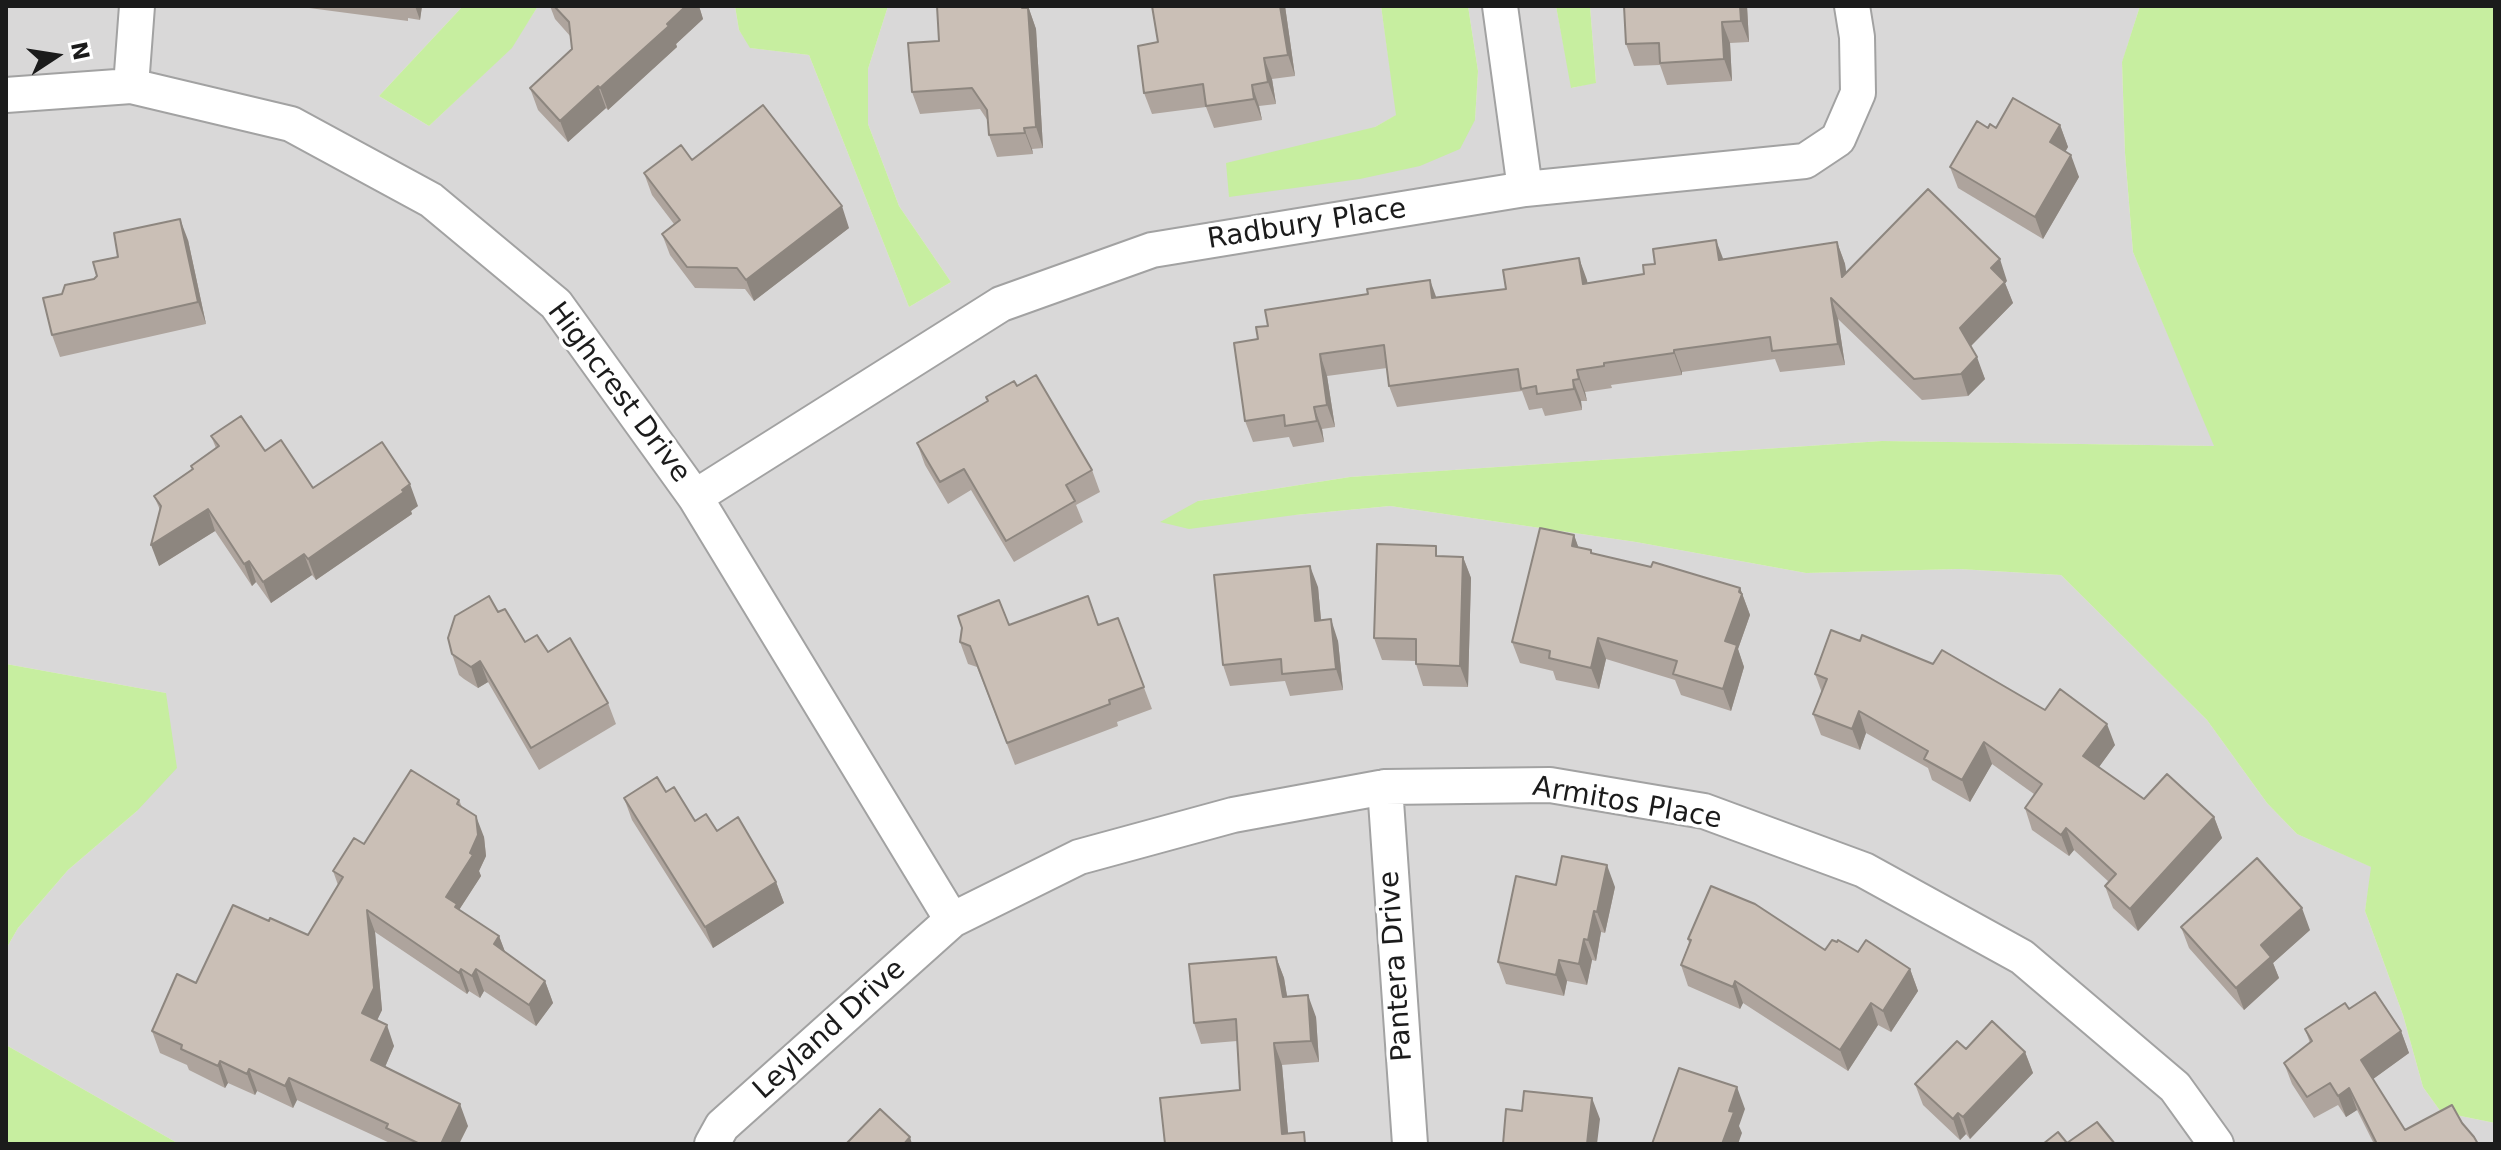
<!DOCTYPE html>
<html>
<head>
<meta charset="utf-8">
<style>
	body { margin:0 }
	#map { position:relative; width:2501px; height:1150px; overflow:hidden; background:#eee9df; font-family:"DejaVu Sans",sans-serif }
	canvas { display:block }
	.frame { position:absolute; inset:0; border:8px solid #1b1b1b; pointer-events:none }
	.north { position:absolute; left:16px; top:16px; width:80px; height:80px; -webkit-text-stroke:6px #fff; paint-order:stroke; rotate:78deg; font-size:22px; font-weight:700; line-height:32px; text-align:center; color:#1b1b1b }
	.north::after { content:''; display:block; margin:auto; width:28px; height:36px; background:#1b1b1b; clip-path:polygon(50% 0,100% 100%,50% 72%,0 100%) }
</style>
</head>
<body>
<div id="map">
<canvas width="2501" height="1150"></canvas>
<div class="frame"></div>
<div class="north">N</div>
</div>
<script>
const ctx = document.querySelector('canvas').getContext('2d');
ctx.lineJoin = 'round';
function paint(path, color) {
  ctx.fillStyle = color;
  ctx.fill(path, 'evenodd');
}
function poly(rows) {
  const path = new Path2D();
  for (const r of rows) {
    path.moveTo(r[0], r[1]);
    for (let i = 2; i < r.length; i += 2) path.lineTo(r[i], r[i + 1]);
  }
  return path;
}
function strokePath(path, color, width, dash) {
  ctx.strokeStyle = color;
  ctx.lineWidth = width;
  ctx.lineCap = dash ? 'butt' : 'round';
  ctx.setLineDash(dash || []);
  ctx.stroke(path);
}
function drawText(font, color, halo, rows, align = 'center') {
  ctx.font = font + ' "DejaVu Sans",sans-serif';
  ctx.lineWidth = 7;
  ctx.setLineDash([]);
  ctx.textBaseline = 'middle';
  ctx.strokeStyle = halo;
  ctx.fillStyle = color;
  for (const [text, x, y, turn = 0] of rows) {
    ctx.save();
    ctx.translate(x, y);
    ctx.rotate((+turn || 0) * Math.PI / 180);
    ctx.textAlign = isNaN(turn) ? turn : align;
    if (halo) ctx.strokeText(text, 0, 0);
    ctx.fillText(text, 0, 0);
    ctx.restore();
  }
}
const residential = poly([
	[6,6,463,6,379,96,429,126,511,48,538,6,735,6,739,30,751,48,809,55,909,307,951,282,899,206,868,124,868,69,888,6,1381,6,1397,115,1375,127,1475,120,1478,71,1468,6,1556,6,1572,88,1596,82,1590,6,2140,6,2122,63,2125,153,2133,252,2215,446,1882,441,1350,477,1198,501,1295,515,1390,506,1636,542,1806,573,1959,569,2061,575,2207,720,2267,803,2297,834,2372,867,2365,911,2403,1015,2423,1087,2441,1112,2495,1123,2495,1144,179,1144,6,1045,6,949,18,928,68,870,137,811,166,693,6,664]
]);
const grass = poly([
	[463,6,538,6,512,48,429,126,379,96],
	[735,6,888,6,868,69,868,124,899,206,951,282,909,307,809,55,750,48,739,30],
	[1381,6,1468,6,1478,71,1475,120,1460,149,1420,166,1360,179,1229,197,1226,163,1375,127,1396,115],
	[1556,6,1590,6,1596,83,1571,88],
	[2140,6,2495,6,2495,1123,2441,1112,2423,1087,2403,1015,2365,911,2371,867,2297,834,2267,803,2207,720,2061,575,1959,569,1806,573,1636,542,1390,506,1295,515,1189,529,1160,522,1198,501,1350,477,1882,441,2214,446,2133,252,2125,153,2122,62],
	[6,664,166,693,177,768,137,811,68,870,18,928,6,949],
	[6,1045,179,1144,6,1144]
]);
const minor = poly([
	[1500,6,1525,189],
	[131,86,137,6],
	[6,95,131,86,291,124,431,200,556,304,695,497,952,920],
	[695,497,1001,304,1152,250,1525,189,1805,161,1838,139,1858,93,1857,37,1852,6],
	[1385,787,1410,1144],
	[712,1144,722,1126,952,920,1079,857,1233,815,1385,787,1550,785,1704,811,1864,870,2022,957,2175,1087,2216,1144]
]);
const wall = poly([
	[294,6,422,6,420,20,408,18,408,21],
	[550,6,699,6,703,19,676,44,677,47,608,110,606,108,568,142,538,110,530,88,572,49,571,37,555,19],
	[937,6,1028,6,1036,29,1043,148,1032,149,1033,154,997,157,989,135,988,121,980,109,920,114,912,92,939,41],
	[1285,6,1295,76,1272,79,1276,104,1259,106,1262,120,1214,128,1206,107,1152,114,1144,93,1158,42],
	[1624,6,1747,6,1749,42,1730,43,1732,81,1667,85,1660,65,1634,66,1626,44],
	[2060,125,2068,147,2065,152,2079,177,2043,239,1958,188,1950,167,1988,128],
	[692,160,849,228,754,301,745,289,695,288,670,255,662,234,674,224,652,195,644,173],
	[188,240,206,324,60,357,52,335,62,294,94,279],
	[1837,242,1845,264,1846,273,2007,281,2005,283,2013,303,1971,346,1985,379,1968,396,1922,400,1838,319,1845,365,1780,372,1775,359,1682,372,1682,375,1611,385,1612,388,1585,392,1587,401,1581,401,1582,410,1545,416,1542,408,1529,410,1522,391,1397,407,1389,386,1387,368,1327,376,1335,427,1322,429,1324,442,1293,447,1289,437,1253,442,1245,421,1258,339,1436,298,1506,289,1579,258,1587,283,1644,274,1723,259],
	[1017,386,1092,470,1100,492,1076,505,1083,522,1014,562,971,490,948,504,925,465,917,443],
	[211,436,265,451,313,488,418,506,411,511,412,514,316,580,312,575,271,603,256,582,252,586,215,531,159,566,160,510,154,496,192,469,191,466,216,448],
	[1574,535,1578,547,1592,554,1740,588,1750,615,1738,649,1744,667,1731,711,1681,695,1675,680,1606,659,1599,689,1556,680,1553,671,1520,663,1512,642],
	[1439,556,1463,557,1471,578,1468,687,1423,686,1416,664,1416,661,1382,660,1374,638],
	[1318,587,1321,620,1338,641,1343,690,1290,696,1285,681,1230,686,1223,665],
	[1118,618,1152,709,1117,722,1118,726,1015,765,977,667,968,664,960,642,1009,625,1098,625],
	[525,642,548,652,608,703,616,724,539,770,488,682,478,688,464,679,459,675,452,654],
	[1815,674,2045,710,2115,745,2099,767,2144,799,2214,817,2222,838,2138,931,2113,908,2105,886,2109,882,2074,850,2069,856,2032,830,2025,808,2034,794,1992,764,1970,802,1932,780,1928,768,1866,733,1860,750,1821,735,1813,714,1822,693],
	[666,792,695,821,717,831,776,882,784,903,713,948,632,820,624,798],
	[459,800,462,807,484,837,486,856,479,871,481,876,459,910,499,936,505,952,545,981,553,1003,536,1026,484,991,480,998,469,991,467,994,375,932,382,1010,377,1020,394,1046,385,1067,468,1126,459,1144,392,1144,297,1100,293,1108,257,1091,255,1095,228,1083,225,1088,189,1070,187,1065,160,1053,152,1031,196,983,269,921,308,935,338,885,333,871,364,844],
	[1556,885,1615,887,1605,933,1601,932,1596,961,1592,960,1587,985,1567,981,1564,996,1506,984,1498,962],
	[2181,927,2310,930,2273,963,2279,978,2244,1010,2189,948],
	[1688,939,1858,952,1910,969,1918,991,1891,1032,1878,1025,1848,1071,1743,1003,1740,1009,1688,986,1681,965,1689,943],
	[1276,957,1284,978,1287,997,1316,1017,1319,1062,1282,1065,1288,1133,1308,1144,1165,1144,1240,1090,1237,1041,1201,1044,1194,1023],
	[2349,1009,2401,1031,2409,1053,2373,1079,2405,1130,2462,1123,2478,1144,2374,1144,2357,1110,2346,1117,2338,1105,2314,1118,2292,1084,2284,1063,2310,1043,2305,1029],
	[1966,1049,2025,1052,2033,1073,1970,1139,1966,1134,1960,1140,1923,1105,1915,1084]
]);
const shadedWall = poly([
	[415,6,422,6,420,20],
	[686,6,699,6,703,19,676,44,677,47,608,110,600,88],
	[1022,6,1028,6,1036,29,1043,148,1036,127],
	[1280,6,1285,6,1295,76,1288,55],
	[1740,6,1747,6,1749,42,1741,21],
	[1722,22,1730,43,1732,81,1724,59],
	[1264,58,1272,79,1276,104,1268,82],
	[1252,85,1259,106,1262,120,1254,99],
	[598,86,606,108,568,142,560,121],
	[2060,125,2068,147,2058,164,2050,142],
	[1024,128,1032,149,1033,154,1025,133],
	[2071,155,2079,177,2043,239,2035,217],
	[842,206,849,228,754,301,746,280],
	[180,219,188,240,206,324,198,302],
	[1716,240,1724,261,1719,260],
	[1837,242,1845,264,1850,299,1842,277],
	[1579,258,1587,280,1591,305,1583,284],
	[2000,259,2007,281,2005,283,2013,303,1968,349,1960,328,1991,268],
	[1430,280,1438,302,1432,298],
	[1831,298,1838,319,1845,365,1838,344],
	[1674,350,1682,372,1682,375,1674,353],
	[1320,354,1327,376,1335,427,1327,405],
	[1977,357,1985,379,1968,396,1961,374],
	[1577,370,1585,392,1587,401,1579,379],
	[1573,380,1581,401,1582,410,1574,389],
	[1314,407,1322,429,1324,442,1317,421],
	[410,484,418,506,411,511,412,514,316,580,308,559],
	[208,509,215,531,159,566,151,545],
	[1574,535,1582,557,1572,546],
	[304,554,312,575,271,603,263,582],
	[1463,557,1471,578,1468,687,1460,666],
	[249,561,256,582,252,586,244,564],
	[1310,566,1318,587,1323,642,1315,621],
	[1740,588,1750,615,1738,649,1744,667,1731,711,1723,689,1725,641],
	[1331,619,1338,641,1343,690,1336,669],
	[1598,638,1606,659,1599,689,1591,668],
	[480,661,488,682,478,688,471,667],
	[1859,711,1866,733,1860,750,1852,729],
	[2107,724,2115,745,2091,778,2083,756],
	[1984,742,1992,764,1970,802,1962,780],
	[476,816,484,837,486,856,479,871,481,876,459,910,465,925,446,897,470,853],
	[2214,817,2222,838,2138,931,2130,909],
	[2066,828,2074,850,2069,856,2061,835],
	[1607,865,1615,887,1605,933,1597,912],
	[776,882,784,903,713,948,705,927],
	[2302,908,2310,930,2273,963,2279,978,2244,1010,2236,988,2261,945],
	[367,910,375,932,382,1010,370,1035,362,1013],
	[1594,911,1601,932,1596,961,1588,940],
	[499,936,507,957,494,944],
	[1584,939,1592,960,1587,985,1579,964],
	[1276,957,1284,978,1291,1019,1283,997],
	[1559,960,1567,981,1564,996,1556,975],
	[461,969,469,991,467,994,459,973],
	[476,969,484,991,480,998,472,976],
	[1910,969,1918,991,1891,1032,1883,1011],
	[545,981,553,1003,536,1026,529,1005],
	[1735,981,1743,1003,1740,1009,1733,987],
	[1308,995,1316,1017,1319,1062,1311,1041],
	[1871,1003,1878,1025,1848,1071,1840,1050],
	[387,1025,394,1046,379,1081,371,1060],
	[2401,1031,2409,1053,2369,1082,2361,1060],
	[1274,1043,1282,1065,1289,1144,1282,1134],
	[2025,1052,2033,1073,1970,1139,1963,1117],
	[220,1061,228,1083,225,1088,218,1066],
	[249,1069,257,1091,255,1095,247,1074],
	[289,1078,297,1100,293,1108,285,1086],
	[1737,1087,1745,1109,1739,1126,1742,1133,1738,1144,1722,1144,1729,1111],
	[2349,1088,2357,1110,2346,1117,2338,1096],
	[1592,1098,1600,1119,1597,1144,1587,1144],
	[460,1104,468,1126,459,1144,441,1144],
	[1958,1113,1966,1134,1960,1140,1953,1119],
	[910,1137,912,1144,904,1144]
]);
const building = poly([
	[554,6,686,6,667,24,669,26,600,88,598,86,560,121,530,88,572,49,569,22,554,6],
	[937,6,1022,6,1022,8,1028,8,1036,127,1024,128,1025,133,989,135,987,110,972,88,912,92,908,43,939,41,937,6],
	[1152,6,1280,6,1288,55,1264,58,1268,82,1252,85,1254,99,1206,106,1203,84,1144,93,1138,46,1158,42,1152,6],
	[1624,6,1740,6,1741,21,1722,22,1724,59,1660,63,1659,43,1626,44,1624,6],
	[2013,98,2060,125,2050,142,2071,155,2035,217,1950,167,1977,121,1988,128,1990,124,1996,128,2013,98],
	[763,105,842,206,746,280,737,268,687,267,662,234,680,220,644,173,681,145,692,160,763,105],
	[1928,189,2000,259,1991,268,2005,282,1960,328,1977,357,1961,374,1914,379,1831,298,1838,344,1772,351,1770,337,1674,350,1674,353,1604,363,1604,366,1577,370,1579,379,1573,380,1574,389,1537,394,1536,386,1521,389,1518,369,1389,386,1384,345,1320,354,1327,405,1314,407,1317,421,1285,426,1284,415,1245,421,1234,343,1258,339,1256,327,1268,326,1265,310,1368,294,1367,289,1430,280,1432,298,1506,289,1503,270,1579,258,1583,284,1644,274,1643,265,1655,264,1653,249,1716,240,1719,260,1837,242,1842,277,1928,189],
	[180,219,198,302,52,335,43,298,62,294,65,285,94,279,97,276,93,262,118,257,114,233,180,219],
	[1036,375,1092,470,1066,485,1075,501,1006,541,964,469,940,482,917,443,988,401,986,397,1014,381,1017,386,1036,375],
	[241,416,265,451,281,440,313,488,382,442,410,484,402,490,404,492,308,559,304,554,263,582,249,561,244,564,208,509,151,545,161,506,154,496,193,469,191,466,219,446,211,436,241,416],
	[1540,528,1574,535,1572,546,1591,550,1591,553,1651,567,1653,562,1740,588,1739,592,1742,594,1725,641,1737,645,1723,689,1673,674,1677,661,1598,638,1591,668,1549,658,1550,651,1512,642,1540,528],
	[1377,544,1436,546,1436,556,1463,557,1460,666,1416,664,1416,639,1374,638,1377,544],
	[1310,566,1315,621,1331,619,1336,669,1282,674,1281,659,1223,665,1214,575,1310,566],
	[489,596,498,612,505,609,525,642,537,635,548,652,570,638,608,703,531,748,480,661,471,667,452,654,448,638,455,616,489,596],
	[1088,596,1098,625,1118,618,1144,687,1109,700,1110,704,1007,743,970,646,960,642,962,628,958,616,999,600,1009,625,1088,596],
	[1831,630,1860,641,1862,635,1933,664,1942,650,2045,710,2060,689,2107,724,2083,756,2144,799,2167,774,2214,817,2130,909,2105,886,2116,874,2066,828,2061,835,2025,808,2042,784,1984,742,1962,780,1924,759,1928,751,1859,711,1852,729,1813,714,1827,679,1815,674,1831,630],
	[411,770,459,800,457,804,476,816,478,835,470,853,473,855,446,897,457,904,455,907,499,936,494,944,545,981,529,1005,476,969,472,976,461,969,459,973,367,910,374,988,362,1013,387,1025,371,1060,460,1104,441,1144,420,1144,386,1128,388,1124,289,1078,285,1086,249,1069,247,1074,220,1061,218,1066,181,1049,182,1045,152,1031,177,974,196,983,233,905,269,921,270,918,308,935,343,877,333,871,354,838,364,844,411,770],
	[657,777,666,792,674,787,695,821,706,814,717,831,738,817,776,882,705,927,624,798,657,777],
	[1562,856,1607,865,1597,912,1594,911,1588,940,1584,939,1579,964,1559,960,1556,975,1498,962,1516,876,1556,885,1562,856],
	[2257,858,2302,908,2261,945,2271,957,2236,988,2181,927,2257,858],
	[1711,886,1755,904,1825,950,1832,940,1837,942,1838,940,1858,952,1866,940,1910,969,1883,1011,1871,1003,1840,1050,1735,981,1733,987,1681,965,1691,940,1688,939,1711,886],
	[1276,957,1283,997,1308,995,1311,1041,1274,1043,1282,1134,1304,1132,1305,1144,1165,1144,1160,1098,1240,1090,1236,1019,1194,1023,1189,964,1276,957],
	[2375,992,2401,1031,2361,1060,2405,1130,2452,1105,2462,1123,2474,1137,2478,1144,2377,1144,2349,1088,2338,1096,2330,1083,2307,1097,2284,1063,2312,1041,2305,1029,2345,1003,2349,1009,2375,992],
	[1992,1021,2025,1052,1963,1117,1958,1113,1953,1119,1915,1084,1957,1041,1966,1049,1992,1021],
	[1679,1068,1737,1087,1729,1111,1734,1112,1722,1144,1652,1144,1679,1068],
	[1524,1091,1592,1098,1587,1144,1503,1144,1506,1109,1522,1111,1524,1091],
	[880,1109,910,1137,904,1144,846,1144,880,1109],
	[2097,1122,2115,1144,2043,1144,2058,1132,2067,1143,2097,1122]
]);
const streetNames = [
	["Radbury Place",1307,225,-9],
	["Highcrest Drive",618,393,53],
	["Armitos Place",1627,804,10],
	["Pantera Drive",1397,966,-94],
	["Leyland Drive",830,1030,-42]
];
paint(residential, '#d9d8d8');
paint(grass, '#c7eea0');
strokePath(minor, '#a2a2a2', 38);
strokePath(minor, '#fff', 34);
paint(wall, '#aea49d');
paint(shadedWall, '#8d867f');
paint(building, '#cabfb6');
strokePath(building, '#8d867f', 2);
drawText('28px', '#1b1b1b', '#fff', streetNames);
</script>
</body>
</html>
